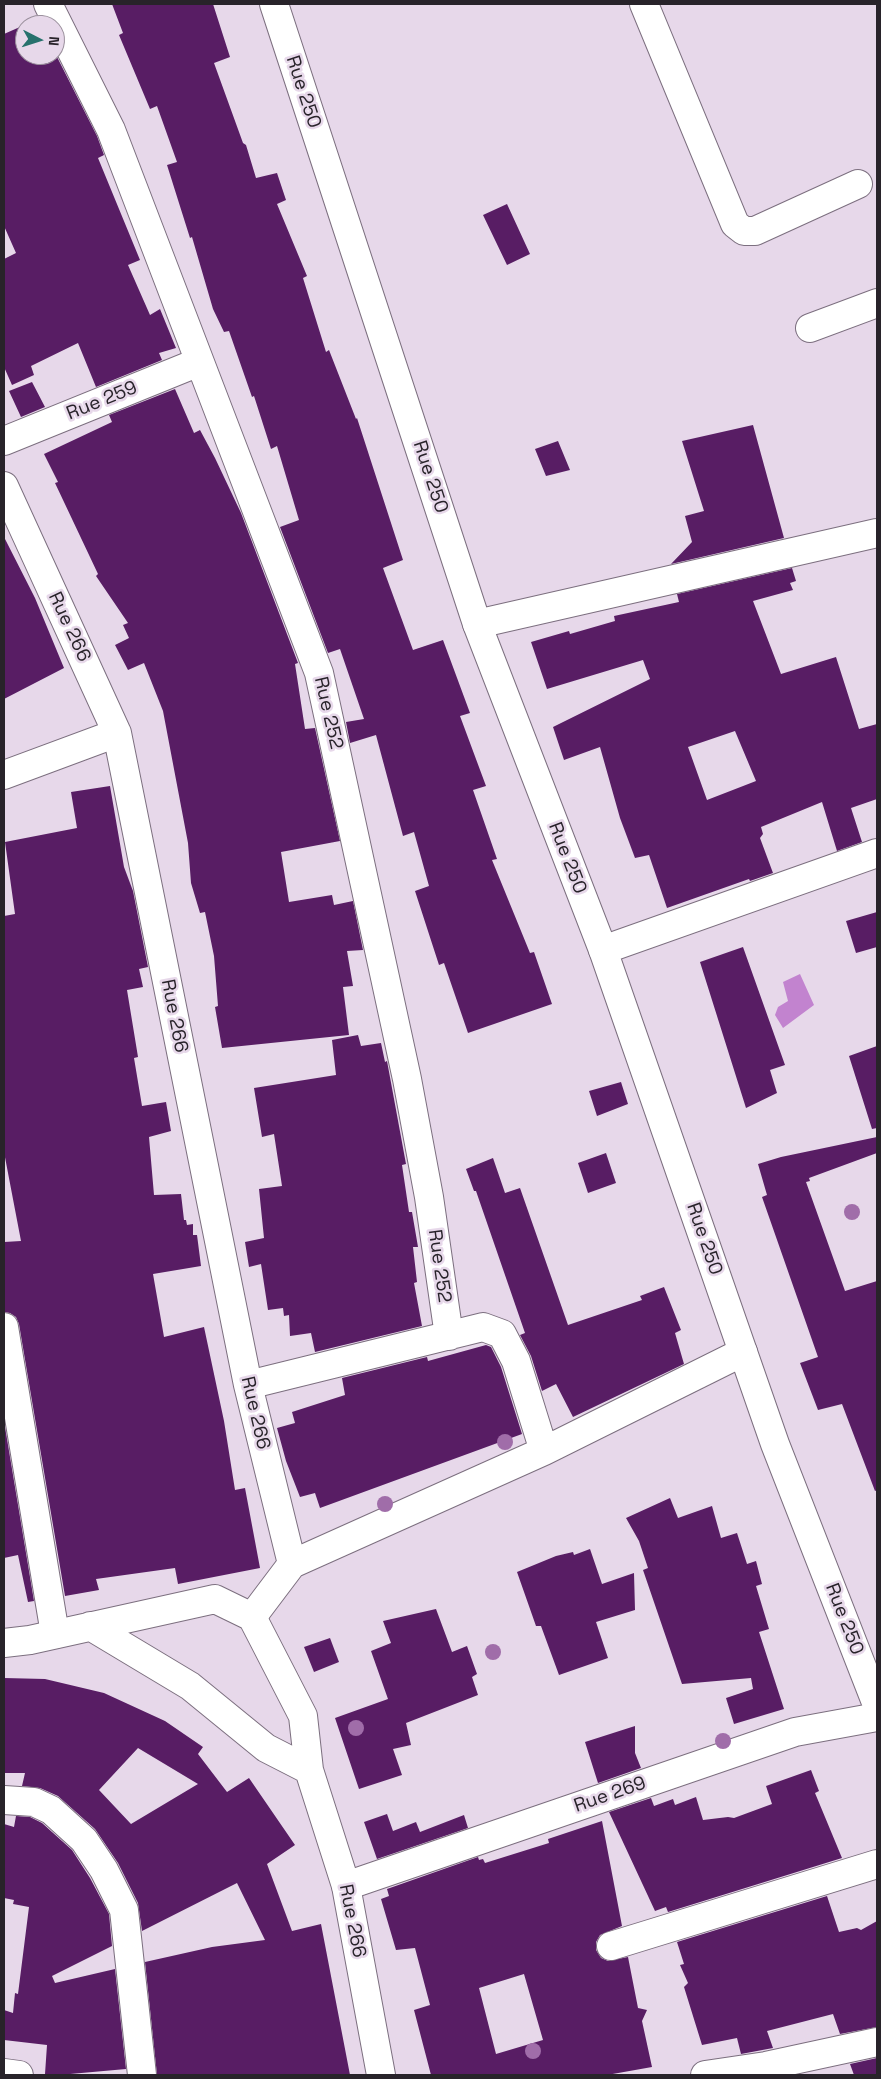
<!DOCTYPE html>
<html>
<head>
<meta charset="utf-8">
<style>
	body { margin:0 }
	#map { position:relative; width:881px; height:2079px; overflow:hidden; background:#e7d8ea; font-family:"Space Grotesk",sans-serif }
	canvas { display:block }
	.frame { position:absolute; inset:0; border:5px solid #28232a; pointer-events:none }
	.north { position:absolute; left:15px; top:15px; width:50px; height:50px; box-sizing:border-box; background:#e7d8ea; border:1px solid #9b909d; border-radius:50%; rotate:95deg; font-size:14px; font-weight:700; line-height:20px; text-align:center; color:#28232a }
	.north::after { content:''; display:block; margin:auto; width:18px; height:22px; background:#27716d; clip-path:polygon(50% 0,100% 100%,50% 72%,0 100%) }
</style>
</head>
<body>
<div id="map">
<canvas width="881" height="2079"></canvas>
<div class="frame"></div>
<div class="north">N</div>
</div>
<script>
const ctx = document.querySelector('canvas').getContext('2d');
ctx.lineJoin = 'round';
function paint(path, color) {
  ctx.fillStyle = color;
  ctx.fill(path, 'evenodd');
}
function poly(rows) {
  const path = new Path2D();
  for (const r of rows) {
    path.moveTo(r[0], r[1]);
    for (let i = 2; i < r.length; i += 2) path.lineTo(r[i], r[i + 1]);
  }
  return path;
}
function strokePath(path, color, width, dash) {
  ctx.strokeStyle = color;
  ctx.lineWidth = width;
  ctx.lineCap = dash ? 'butt' : 'round';
  ctx.setLineDash(dash || []);
  ctx.stroke(path);
}
function drawText(font, color, halo, rows, align = 'center') {
  ctx.font = font + ' "Space Grotesk",sans-serif';
  ctx.lineWidth = 5;
  ctx.setLineDash([]);
  ctx.textBaseline = 'middle';
  ctx.strokeStyle = halo;
  ctx.fillStyle = color;
  for (const [text, x, y, turn = 0] of rows) {
    ctx.save();
    ctx.translate(x, y);
    ctx.rotate((+turn || 0) * Math.PI / 180);
    ctx.textAlign = isNaN(turn) ? turn : align;
    if (halo) ctx.strokeText(text, 0, 0);
    ctx.fillText(text, 0, 0);
    ctx.restore();
  }
}
const water = poly([
	[800,974,814,1005,783,1028,775,1015,778,1007,788,1001,783,982]
]);
const building = poly([
	[112,4,213,4,230,57,214,63,243,143,246,145,256,178,277,173,286,200,277,204,307,276,303,278,326,352,329,350,356,419,357,418,403,560,383,568,413,650,443,640,470,713,460,716,486,786,473,790,497,859,492,860,530,953,534,952,552,1004,468,1033,444,963,439,965,415,891,429,886,414,832,403,836,376,735,350,743,346,722,364,719,340,649,328,653,280,527,299,520,277,446,271,449,254,396,252,397,229,331,224,332,213,309,192,237,190,238,167,165,177,162,157,106,150,109,119,35,123,33],
	[38,19,41,25,25,25,25,55,55,55,55,53,97,136,104,155,98,158,140,260,128,265,150,315,160,309,176,348,159,353,162,360,96,387,78,343,31,366,34,375,12,385,4,367,4,259,16,253,4,226,4,34],
	[507,204,530,254,507,265,483,215],
	[32,382,45,407,21,417,9,391],
	[175,389,194,433,200,430,215,458,241,513,298,663,295,664,305,729,315,728,340,841,281,852,289,902,332,895,334,905,353,901,363,950,347,951,353,986,343,987,349,1035,222,1048,215,1007,218,1006,214,956,205,912,200,913,191,883,188,843,163,711,144,663,128,670,115,645,129,638,123,625,128,623,96,576,98,574,55,483,58,482,44,454,112,422,109,415],
	[753,425,784,538,671,564,692,542,685,516,704,511,682,441],
	[558,441,570,470,546,476,535,449],
	[4,537,35,598,64,668,4,699],
	[792,568,796,581,790,583,793,590,753,601,781,674,836,657,859,729,877,724,877,799,851,808,862,842,837,851,822,802,761,827,763,834,760,838,773,873,750,881,749,879,667,908,649,855,635,858,620,818,600,747,564,760,553,727,650,679,643,660,547,689,531,642,569,631,570,634,615,621,614,616,679,602,677,594],
	[735,731,756,781,707,800,688,747],
	[110,786,124,867,133,891,148,967,139,969,143,987,127,990,138,1057,134,1058,142,1106,166,1102,171,1131,149,1137,154,1195,181,1194,184,1220,186,1220,187,1225,193,1224,193,1235,197,1235,201,1266,153,1274,164,1337,204,1327,224,1421,235,1490,245,1488,260,1568,178,1584,175,1568,96,1579,99,1590,65,1596,19,1324,16,1317,10,1313,4,1312,4,1242,21,1241,4,1152,4,916,15,914,5,842,77,828,71,792],
	[877,912,877,947,856,953,846,921],
	[743,947,785,1065,770,1070,777,1093,746,1108,700,962],
	[358,1035,361,1046,381,1043,385,1062,387,1061,406,1164,402,1165,409,1212,412,1212,418,1247,413,1247,417,1282,414,1283,422,1326,315,1352,311,1333,290,1336,289,1315,284,1316,283,1308,268,1310,261,1264,249,1267,245,1242,264,1238,259,1189,282,1186,274,1134,262,1137,254,1088,336,1075,332,1040],
	[877,1046,877,1128,872,1129,849,1056],
	[621,1082,628,1104,597,1116,589,1091],
	[877,1137,877,1153,809,1178,810,1181,806,1182,845,1291,877,1281,877,1490,875,1491,842,1404,818,1410,800,1363,818,1357,762,1197,767,1195,758,1164,781,1157],
	[606,1153,616,1183,588,1193,578,1163],
	[493,1158,505,1193,520,1188,568,1325,642,1300,640,1296,664,1287,681,1330,675,1333,684,1364,573,1417,556,1384,542,1391,531,1356,520,1335,525,1333,476,1191,474,1191,466,1169],
	[486,1345,491,1347,501,1367,522,1434,320,1508,315,1493,300,1497,286,1461,277,1428,295,1423,292,1412,345,1395,342,1378,427,1357,428,1361],
	[4,1421,34,1601,28,1602,18,1555,4,1558],
	[670,1498,678,1518,712,1506,721,1538,737,1533,747,1564,756,1561,762,1584,756,1586,769,1629,759,1632,784,1709,734,1724,726,1698,753,1689,751,1678,682,1684,643,1570,648,1568,639,1541,626,1518],
	[590,1549,602,1584,634,1573,635,1610,596,1622,608,1658,559,1675,541,1626,536,1626,517,1572,556,1556,573,1552,574,1555],
	[436,1609,452,1652,467,1646,477,1674,472,1677,478,1695,406,1723,411,1745,393,1749,402,1775,359,1789,335,1718,388,1699,371,1651,391,1643,383,1621],
	[330,1638,339,1662,314,1672,304,1647],
	[4,1678,45,1679,104,1693,165,1721,203,1747,198,1754,227,1792,249,1778,295,1845,267,1864,292,1931,321,1924,350,2075,157,2075,145,1962,212,1947,265,1940,237,1883,142,1931,138,1903,118,1863,95,1829,58,1796,40,1788,22,1786,25,1773,4,1773],
	[138,1748,198,1784,131,1824,99,1790],
	[635,1726,635,1753,641,1768,598,1783,585,1742],
	[811,1770,819,1791,815,1793,842,1858,668,1912,666,1907,655,1911,609,1812,651,1798,654,1806,673,1799,675,1805,696,1797,703,1820,728,1817,734,1818,772,1804,766,1786],
	[387,1814,393,1831,416,1822,420,1832,464,1815,468,1828,377,1859,364,1822],
	[16,1816,30,1817,42,1823,72,1850,90,1878,109,1914,112,1946,52,1976,55,1983,115,1969,126,2069,59,2075,45,2074,47,2045,4,2040,4,2010,13,2013,15,1993,18,1994,29,1907,13,1904,14,1900,4,1898,4,1824,14,1827],
	[602,1821,622,1926,600,1935,596,1942,596,1950,601,1958,608,1961,628,1957,638,2008,647,2010,642,2021,652,2067,607,2075,431,2075,414,2010,430,2005,415,1948,396,1950,381,1899,389,1896,387,1889,478,1857,479,1860,483,1859,485,1863,549,1843,548,1839],
	[524,1974,543,2040,496,2054,479,1988],
	[827,1896,839,1932,857,1928,861,1930,877,1921,877,2027,840,2034,833,2014,767,2031,773,2048,741,2054,737,2038,702,2045,684,1987,688,1983,680,1965,684,1964,677,1942],
	[877,2058,877,2075,854,2075,850,2064]
]);
const minor = poly([
	[48,4,111,130,319,673,407,1079,429,1197,449,1336],
	[644,4,735,224,744,231,755,231,858,184],
	[810,328,877,303],
	[4,441,199,362],
	[4,486,117,733,248,1385,292,1564],
	[477,624,877,533],
	[4,775,117,733],
	[603,950,877,853],
	[4,1327,55,1634],
	[248,1385,483,1327,502,1334,516,1361,544,1451],
	[252,1617,292,1564,544,1451,743,1352],
	[4,1800,34,1802,51,1810,84,1840,104,1870,124,1910,142,2075],
	[346,1886,795,1732,877,1717],
	[611,1946,877,1864],
	[4,2073,19,2075],
	[705,2075,766,2066,877,2042]
]);
const tertiary = poly([
	[274,4,477,624,603,950,775,1444,877,1705]
]);
const secondary = poly([
	[90,1626,190,1686,266,1748,309,1770],
	[4,1643,30,1640,215,1599,252,1617,303,1716,309,1770,346,1886,381,2075]
]);
const trees = [
	[852,1212],
	[505,1442],
	[385,1504],
	[493,1652],
	[356,1728],
	[723,1741],
	[533,2051]
];
const streetNames = [
	["Rue 250",303,92,72],
	["Rue 259",102,401,-22],
	["Rue 250",430,477,72],
	["Rue 266",69,627,65],
	["Rue 252",328,713,77],
	["Rue 250",567,858,69],
	["Rue 266",174,1016,79],
	["Rue 250",704,1239,71],
	["Rue 252",439,1266,82],
	["Rue 266",255,1413,77],
	["Rue 250",844,1619,69],
	["Rue 269",610,1795,-19],
	["Rue 266",352,1921,79]
];
paint(water, '#c283cf');
paint(building, '#581d64');
strokePath(minor, '#7c6f7f', 30);
strokePath(tertiary, '#7c6f7f', 30);
strokePath(secondary, '#7c6f7f', 30);
strokePath(minor, '#fff', 28);
strokePath(tertiary, '#fff', 28);
strokePath(secondary, '#fff', 28);
ctx.fillStyle = '#a06da9';
for (const [x, y] of trees) {
  ctx.beginPath();
  ctx.arc(x, y, 8, 0, 2 * Math.PI);
  ctx.fill();
}
drawText('19px', '#28232a', '#e7d8ea', streetNames);
</script>
</body>
</html>
